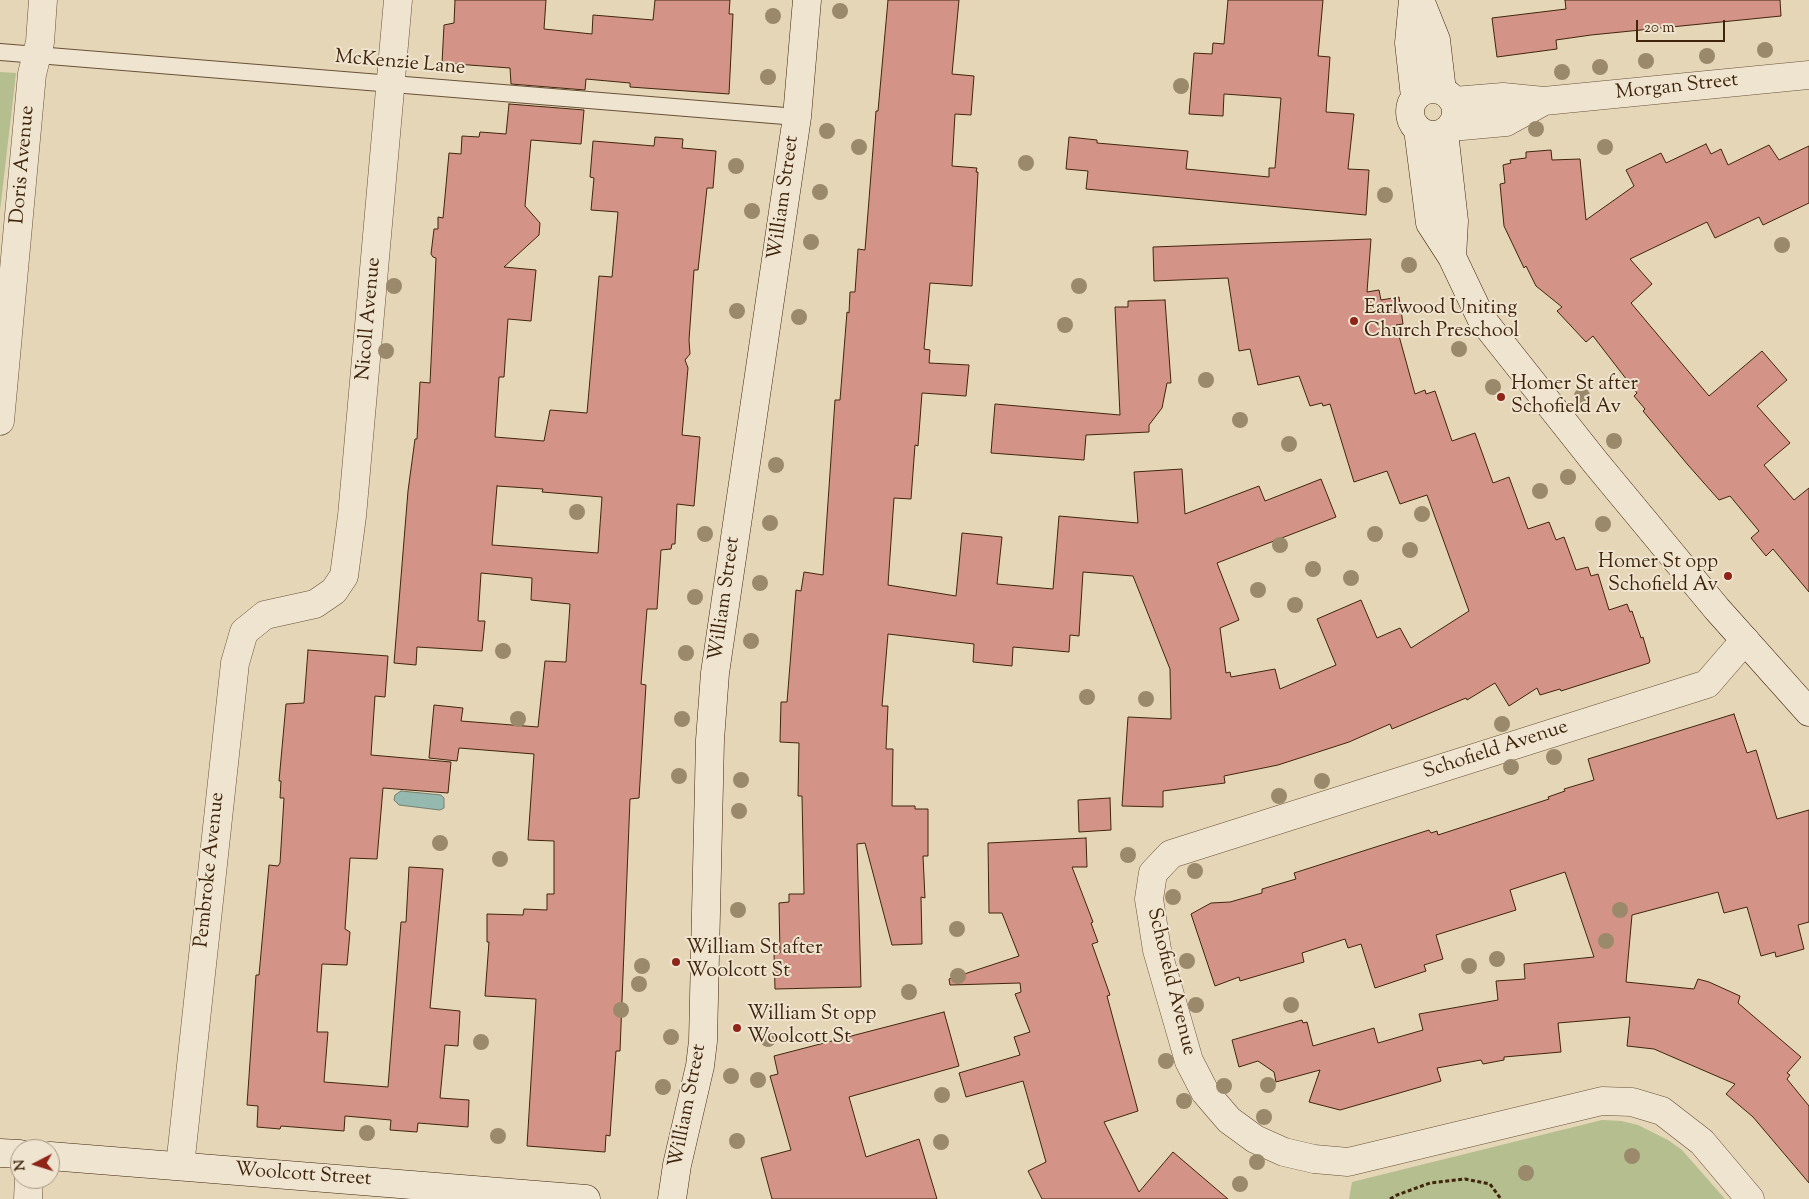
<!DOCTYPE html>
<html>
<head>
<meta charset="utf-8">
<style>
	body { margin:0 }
	#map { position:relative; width:1809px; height:1199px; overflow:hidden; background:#e5d6b7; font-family:"Sorts Mill Goudy",serif }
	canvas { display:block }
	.north { position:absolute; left:10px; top:1139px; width:50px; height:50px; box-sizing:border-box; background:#eee4d0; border:1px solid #a89882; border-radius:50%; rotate:265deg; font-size:14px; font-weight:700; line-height:20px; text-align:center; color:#40250c }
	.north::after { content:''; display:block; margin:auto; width:18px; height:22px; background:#8f2418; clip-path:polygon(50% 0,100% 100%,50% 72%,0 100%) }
	.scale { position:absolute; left:1636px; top:20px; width:89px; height:22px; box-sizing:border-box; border:2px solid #40250c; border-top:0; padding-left:6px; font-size:15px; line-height:18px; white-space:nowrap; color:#40250c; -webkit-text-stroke:4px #eee4d0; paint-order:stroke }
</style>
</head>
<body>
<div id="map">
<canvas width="1809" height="1199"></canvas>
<div class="north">N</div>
<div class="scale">20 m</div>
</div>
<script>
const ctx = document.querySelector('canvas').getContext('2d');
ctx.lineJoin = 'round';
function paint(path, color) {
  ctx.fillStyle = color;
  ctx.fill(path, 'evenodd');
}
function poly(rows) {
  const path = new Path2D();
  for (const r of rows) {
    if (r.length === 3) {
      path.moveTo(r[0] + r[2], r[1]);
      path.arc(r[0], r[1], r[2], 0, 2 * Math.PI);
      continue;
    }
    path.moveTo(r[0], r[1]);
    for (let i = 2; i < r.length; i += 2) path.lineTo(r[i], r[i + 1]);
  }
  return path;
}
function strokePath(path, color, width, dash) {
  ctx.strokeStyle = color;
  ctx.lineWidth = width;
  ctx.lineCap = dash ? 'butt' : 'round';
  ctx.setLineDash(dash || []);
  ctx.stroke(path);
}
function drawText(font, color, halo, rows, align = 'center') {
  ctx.font = font + ' "Sorts Mill Goudy",serif';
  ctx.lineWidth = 4;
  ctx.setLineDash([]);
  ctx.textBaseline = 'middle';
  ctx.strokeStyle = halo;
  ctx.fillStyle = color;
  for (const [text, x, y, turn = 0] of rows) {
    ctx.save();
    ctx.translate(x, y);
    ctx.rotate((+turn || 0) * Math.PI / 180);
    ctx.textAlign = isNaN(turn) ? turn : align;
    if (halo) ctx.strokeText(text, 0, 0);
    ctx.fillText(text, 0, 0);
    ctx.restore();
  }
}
const green = poly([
	[0,72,16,73,0,211],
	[1602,1120,1621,1121,1638,1125,1668,1140,1682,1150,1725,1199,1349,1199,1352,1182]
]);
const water = poly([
	[401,791,441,795,444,798,444,808,440,810,399,805,394,800,395,795,401,791]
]);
const building = poly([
	[455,0,546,0,544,29,592,34,593,15,653,20,655,0,730,0,729,14,733,14,729,94,630,87,630,83,586,79,585,90,511,84,510,68,442,63,444,25,454,23,455,0],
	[888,0,959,0,952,74,974,76,971,115,955,114,952,166,977,168,976,172,978,172,972,286,930,283,924,349,930,350,929,363,969,365,966,396,922,393,918,446,915,445,911,499,894,498,888,585,956,596,962,533,1002,537,997,584,1053,589,1059,516,1138,523,1134,472,1182,469,1185,514,1259,486,1265,501,1321,479,1336,517,1217,563,1239,620,1220,628,1226,673,1230,672,1231,677,1275,669,1280,689,1336,665,1317,619,1361,600,1377,638,1400,628,1411,648,1469,611,1427,495,1400,504,1387,471,1354,482,1330,404,1323,406,1322,403,1310,406,1299,376,1258,385,1250,349,1239,351,1228,278,1154,281,1153,247,1371,239,1367,292,1379,290,1381,300,1399,297,1403,324,1396,325,1415,394,1425,390,1426,394,1435,391,1452,441,1475,433,1493,483,1509,477,1528,529,1549,522,1556,540,1564,537,1576,570,1588,567,1591,576,1598,574,1609,610,1627,604,1630,612,1632,611,1641,638,1643,637,1650,661,1649,663,1561,691,1560,689,1540,695,1537,688,1509,706,1495,683,1467,700,1466,698,1392,729,1390,724,1349,742,1278,765,1224,776,1225,783,1163,791,1163,807,1122,806,1128,717,1171,719,1170,669,1133,576,1083,572,1079,636,1070,635,1069,652,1013,647,1012,666,973,662,974,644,888,634,882,706,888,706,886,749,893,749,892,806,915,806,915,809,928,809,928,856,923,856,925,898,921,897,922,944,892,945,865,843,857,844,861,987,775,989,774,953,780,953,779,903,789,902,789,894,804,894,802,796,798,796,799,743,780,742,781,702,787,702,796,590,801,591,804,572,823,575,835,400,840,400,847,312,849,313,850,292,855,292,858,249,865,250,876,111,878,111,888,0],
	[1228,0,1323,0,1318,56,1330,57,1326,112,1354,114,1348,169,1369,170,1366,215,1086,189,1088,171,1066,169,1069,137,1097,140,1097,143,1188,151,1186,169,1269,177,1269,168,1275,168,1281,98,1224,94,1223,116,1189,114,1194,53,1212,54,1213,43,1224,44,1228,0],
	[1565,0,1780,0,1781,16,1591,35,1556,40,1557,49,1497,57,1492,18,1566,9,1565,0],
	[509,104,584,110,581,144,531,140,525,206,540,223,539,235,504,267,536,270,531,321,508,319,504,377,499,377,495,437,544,441,550,410,587,413,599,276,612,277,618,212,591,210,594,178,590,177,593,141,654,146,655,137,683,139,682,148,716,151,713,188,707,188,698,270,694,270,689,340,690,354,685,360,688,368,682,435,700,437,694,506,677,504,675,544,672,544,671,549,661,550,657,609,647,609,641,684,646,685,639,798,630,799,620,1051,616,1051,610,1136,606,1135,605,1152,527,1146,536,999,485,996,489,942,487,942,487,914,523,915,524,909,547,910,547,894,554,894,554,841,528,840,534,754,459,748,457,761,429,758,434,705,463,708,461,721,538,727,545,661,566,662,570,604,531,600,532,578,481,573,478,621,485,621,482,651,417,647,416,665,394,663,408,491,415,439,417,439,420,382,430,383,436,258,433,257,431,254,434,229,438,229,438,217,443,218,449,153,461,154,462,136,479,137,480,132,506,134,509,104],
	[497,486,543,489,542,492,602,497,598,553,492,545,497,486],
	[1706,144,1711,154,1721,149,1728,165,1769,145,1779,160,1809,146,1809,203,1763,225,1759,217,1715,238,1707,222,1630,259,1652,284,1631,303,1709,396,1762,351,1787,380,1757,406,1790,443,1764,465,1794,500,1809,488,1809,592,1773,549,1766,556,1751,538,1759,531,1730,496,1719,500,1688,465,1643,411,1645,409,1634,396,1637,393,1593,336,1586,342,1557,311,1562,307,1536,286,1526,266,1524,268,1504,226,1500,184,1505,183,1503,165,1511,163,1510,160,1526,158,1526,152,1551,150,1552,160,1580,159,1586,220,1634,186,1626,170,1661,153,1666,163,1706,144],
	[1165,300,1171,383,1167,383,1162,408,1149,425,1149,432,1086,435,1084,460,991,453,995,404,1120,415,1115,307,1128,307,1128,301,1165,300],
	[308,650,388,656,385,697,375,696,371,755,451,762,448,793,383,788,377,859,350,858,345,929,350,932,347,965,322,964,317,1032,328,1032,324,1082,388,1087,401,922,406,922,409,867,443,869,430,1008,460,1011,458,1046,445,1045,440,1098,469,1100,468,1127,418,1123,417,1132,390,1130,391,1120,345,1116,344,1131,281,1126,280,1129,257,1127,258,1106,247,1105,256,975,259,975,269,865,278,866,280,863,284,798,280,798,281,781,279,781,286,704,304,703,308,650],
	[1734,714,1747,753,1756,750,1777,819,1809,810,1809,922,1798,925,1804,949,1776,957,1775,952,1761,956,1747,907,1724,913,1718,892,1632,915,1626,982,1694,989,1698,979,1709,982,1740,996,1738,1003,1801,1057,1787,1073,1790,1075,1787,1079,1809,1106,1809,1183,1753,1117,1726,1094,1735,1084,1654,1049,1627,1046,1630,1017,1558,1023,1561,1052,1504,1057,1504,1060,1483,1064,1481,1060,1437,1068,1441,1081,1340,1110,1309,1102,1320,1070,1276,1082,1274,1072,1258,1061,1239,1067,1232,1040,1302,1020,1303,1023,1307,1022,1313,1046,1374,1028,1378,1043,1423,1030,1419,1014,1498,1000,1496,981,1525,979,1524,964,1594,957,1565,872,1510,890,1516,910,1436,935,1443,959,1424,965,1426,971,1375,988,1361,944,1348,948,1345,939,1302,953,1304,962,1240,981,1239,977,1215,986,1191,914,1211,903,1230,902,1262,893,1262,889,1296,879,1294,873,1429,830,1431,833,1437,831,1438,835,1549,799,1548,797,1565,791,1564,789,1594,780,1588,759,1734,714],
	[1110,798,1111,830,1079,832,1078,800,1110,798],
	[1086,838,1087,867,1072,867,1093,922,1091,923,1098,942,1092,944,1110,995,1107,996,1138,1111,1104,1122,1139,1192,1173,1152,1228,1199,1042,1199,1028,1171,1046,1162,1023,1081,966,1097,959,1073,1020,1055,1014,1037,1030,1032,1015,994,1021,992,1020,983,950,985,949,979,1019,956,1002,913,989,913,988,843,1086,838],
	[944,1012,959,1066,849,1097,866,1157,919,1139,937,1199,772,1199,761,1158,791,1150,770,1076,778,1074,774,1056,944,1012]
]);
const path = poly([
	[1390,1199,1397,1195,1430,1183,1465,1179,1490,1184,1501,1199]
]);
const lane = poly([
	[0,52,797,117]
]);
const street = poly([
	[1454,101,1503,97,1544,101,1809,75],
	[1451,127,1506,122,1544,101],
	[0,421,32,74,40,42,43,0],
	[1745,640,1707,684,1171,854,1153,873,1149,899,1157,950,1189,1061,1205,1092,1229,1120,1255,1139,1284,1152,1314,1159,1348,1162,1602,1101,1632,1102,1662,1111,1702,1142,1750,1199],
	[180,1166,235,663,244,632,265,615,315,604,334,591,344,576,352,516,398,0],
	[28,1199,29,1179]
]);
const secondary = poly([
	[1413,0,1409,43,1415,97],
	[1420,0,1436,40,1442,91],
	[1433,112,23],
	[1418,129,1430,223,1452,257,1481,318,1596,463,1717,609,1809,712],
	[1444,132,1454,221,1452,257],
	[0,1153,20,1154],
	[50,1156,586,1199],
	[672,1199,677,1165,700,1066,703,1041,710,740,715,673,797,117,807,0]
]);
const trees = [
	[840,11],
	[773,16],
	[1765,50],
	[1707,56],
	[1646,61],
	[1600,67],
	[1562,72],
	[768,77],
	[1181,86],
	[1536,129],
	[827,131],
	[859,147],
	[1605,147],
	[1026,163],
	[736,166],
	[820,192],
	[1385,195],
	[752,211],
	[811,242],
	[1782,245],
	[1409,265],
	[394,286],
	[1079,286],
	[737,311],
	[799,317],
	[1065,325],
	[1459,349],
	[386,351],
	[1206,380],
	[1493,387],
	[1582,396],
	[1240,420],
	[1614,441],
	[1289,444],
	[776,465],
	[1568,477],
	[1540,491],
	[577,512],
	[1422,514],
	[770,523],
	[1603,524],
	[705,534],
	[1375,534],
	[1280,545],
	[1410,550],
	[1313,569],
	[1351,578],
	[760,583],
	[1258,590],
	[695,597],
	[1295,605],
	[751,641],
	[503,651],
	[686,653],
	[1087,697],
	[1146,699],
	[518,719],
	[682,719],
	[1502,724],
	[1554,757],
	[1511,767],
	[679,776],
	[741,780],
	[1322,781],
	[1279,796],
	[739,811],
	[440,843],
	[1128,855],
	[500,859],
	[1195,871],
	[1173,897],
	[738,910],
	[1620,910],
	[957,929],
	[1606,941],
	[1497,959],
	[1187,961],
	[642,966],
	[1469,966],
	[958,976],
	[639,984],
	[909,992],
	[1196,1005],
	[1291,1005],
	[621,1010],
	[671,1037],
	[768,1039],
	[481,1042],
	[1166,1061],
	[731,1076],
	[758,1080],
	[1268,1085],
	[1224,1086],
	[663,1087],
	[942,1095],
	[1184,1101],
	[1264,1117],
	[367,1133],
	[498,1136],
	[737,1141],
	[941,1142],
	[1632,1156],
	[1257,1162],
	[1526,1173],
	[1240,1184]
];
const markers = [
	[1354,321,5,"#8f2418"],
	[1501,397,5,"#8f2418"],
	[1728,576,5,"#8f2418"],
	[676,962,5,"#8f2418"],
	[737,1028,5,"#8f2418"]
];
const streetNames = [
	["McKenzie Lane",400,64,5],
	["Morgan Street",1677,88,-6],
	["Doris Avenue",24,165,-85],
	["William Street",785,198,-82],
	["Nicoll Avenue",370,319,-85],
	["William Street",726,599,-82],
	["Schofield Avenue",1496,751,-18],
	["Pembroke Avenue",211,870,-84],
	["Schofield Avenue",1170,982,76],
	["William Street",689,1106,-79],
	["Woolcott Street",303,1176,4]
];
const poiNames = [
	["Earlwood Uniting",1364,310],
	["Church Preschool",1364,333],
	["Homer St after",1511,386],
	["Schofield Av",1511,409],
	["Homer St opp",1718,564,"right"],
	["Schofield Av",1718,587,"right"],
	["William St after",686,950],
	["Woolcott St",686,973],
	["William St opp",747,1016],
	["Woolcott St",747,1039]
];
paint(green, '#b4be8e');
paint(water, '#96b9af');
strokePath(water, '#747e6e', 1);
paint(building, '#d39386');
strokePath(building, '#40250c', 1);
strokePath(lane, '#695137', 18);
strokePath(street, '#695137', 29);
strokePath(secondary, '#40250c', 29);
strokePath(path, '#40250c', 3, [4, 2.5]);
strokePath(lane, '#eee4d0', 16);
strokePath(street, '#eee4d0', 28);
strokePath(secondary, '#eee4d0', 28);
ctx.fillStyle = '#9a8a6b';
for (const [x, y] of trees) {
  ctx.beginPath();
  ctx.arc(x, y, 8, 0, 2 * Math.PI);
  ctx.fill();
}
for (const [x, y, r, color] of markers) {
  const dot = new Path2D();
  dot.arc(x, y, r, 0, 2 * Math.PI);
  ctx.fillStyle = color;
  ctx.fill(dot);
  strokePath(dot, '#eee4d0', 2);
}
drawText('20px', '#40250c', '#eee4d0', streetNames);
drawText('20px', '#40250c', '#eee4d0', poiNames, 'left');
</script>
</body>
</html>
